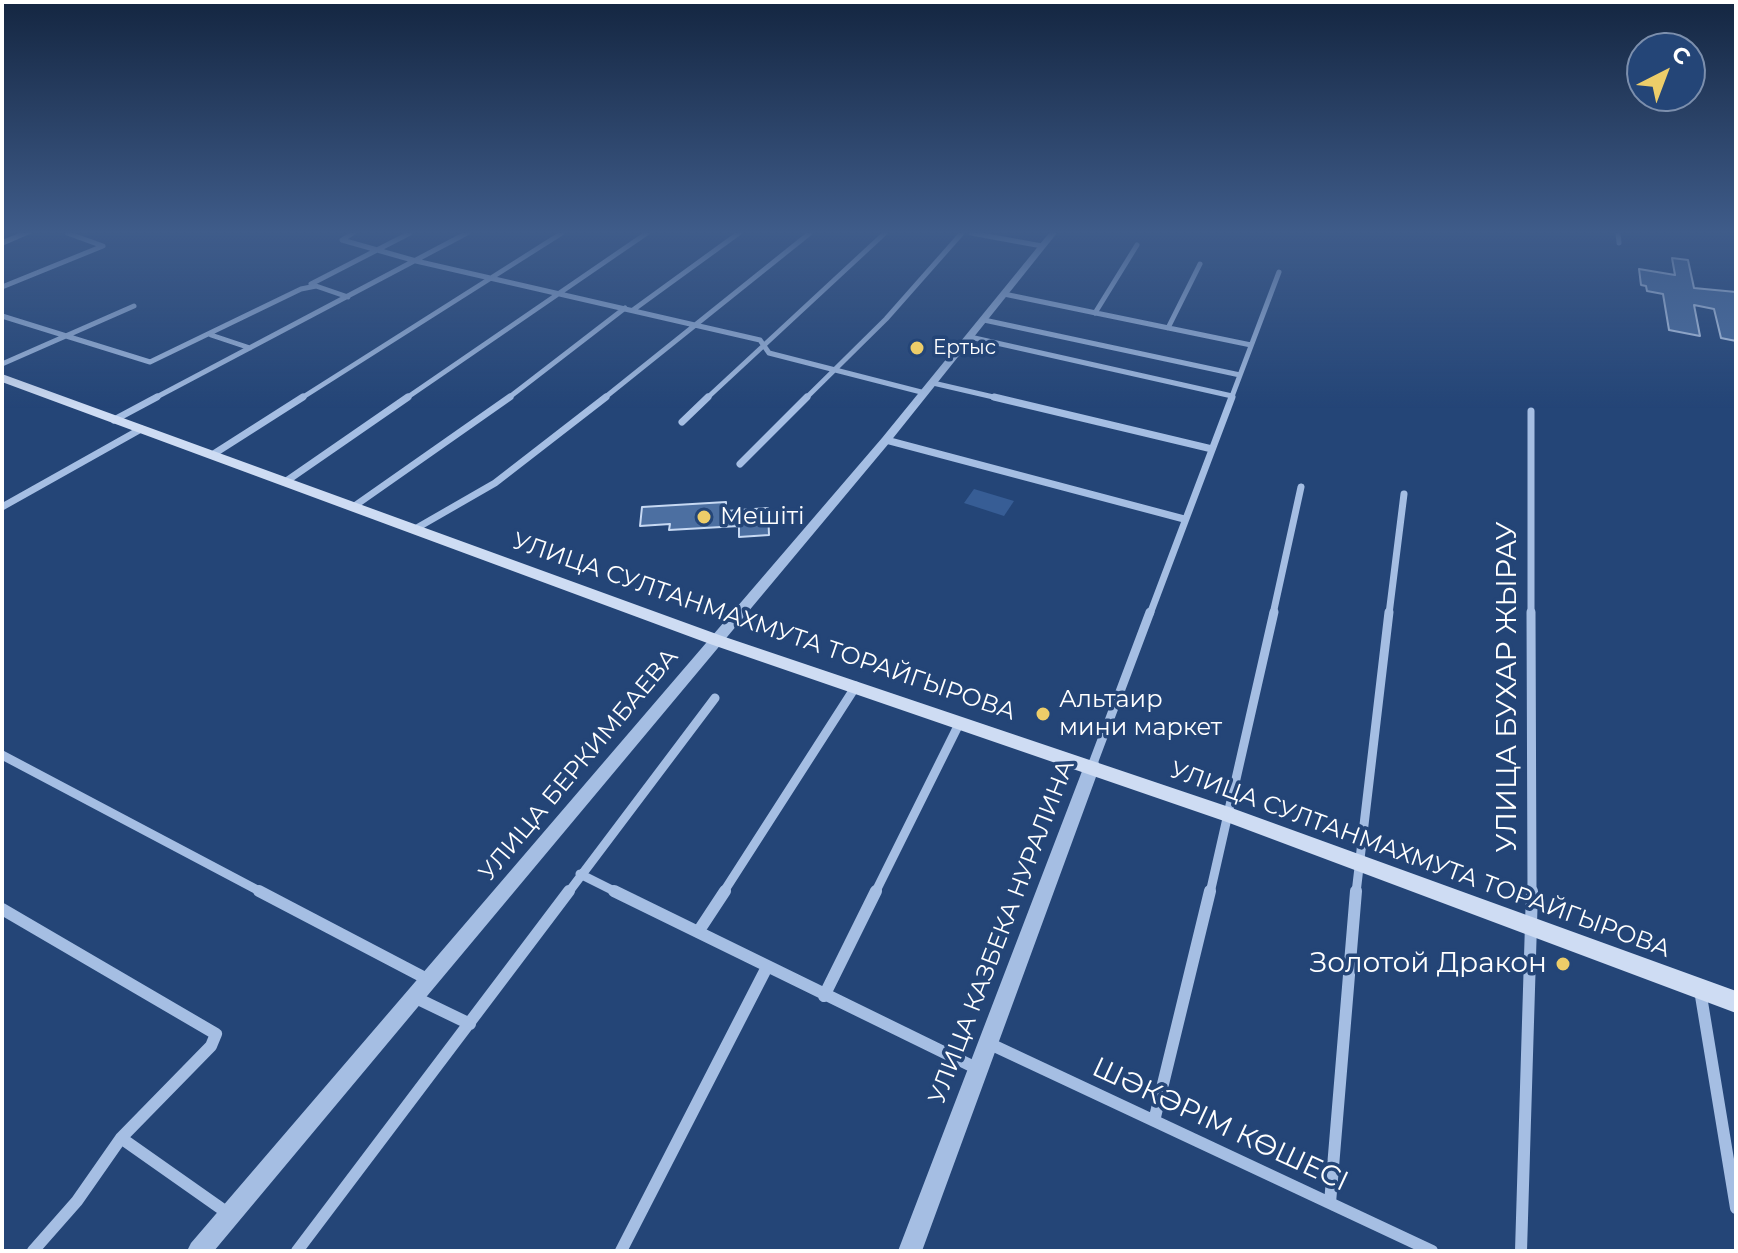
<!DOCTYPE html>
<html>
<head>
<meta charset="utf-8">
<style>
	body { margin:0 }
	#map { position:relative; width:1738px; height:1253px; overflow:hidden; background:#244577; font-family:Montserrat,sans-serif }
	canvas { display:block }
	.frame { position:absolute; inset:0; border:4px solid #fff; pointer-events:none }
	.north { position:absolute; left:1626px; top:32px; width:80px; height:80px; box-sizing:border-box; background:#244577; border:2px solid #7c8fad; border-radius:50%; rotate:42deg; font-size:22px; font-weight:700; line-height:32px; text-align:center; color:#fff }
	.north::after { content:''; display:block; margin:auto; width:28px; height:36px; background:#edcd69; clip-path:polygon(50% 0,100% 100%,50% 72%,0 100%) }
</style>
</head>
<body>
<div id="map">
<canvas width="1738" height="1253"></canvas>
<div class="frame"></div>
<div class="north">С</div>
</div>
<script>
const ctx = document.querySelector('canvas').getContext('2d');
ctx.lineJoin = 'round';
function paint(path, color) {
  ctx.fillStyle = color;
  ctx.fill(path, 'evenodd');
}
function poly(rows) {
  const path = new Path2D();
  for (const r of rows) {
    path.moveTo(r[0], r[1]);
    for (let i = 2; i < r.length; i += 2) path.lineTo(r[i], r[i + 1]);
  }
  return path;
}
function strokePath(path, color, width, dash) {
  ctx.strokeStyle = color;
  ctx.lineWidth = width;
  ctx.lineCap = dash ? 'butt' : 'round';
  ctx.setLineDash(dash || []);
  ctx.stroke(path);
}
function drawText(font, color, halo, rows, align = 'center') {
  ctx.font = font + ' Montserrat,sans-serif';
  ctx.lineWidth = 7;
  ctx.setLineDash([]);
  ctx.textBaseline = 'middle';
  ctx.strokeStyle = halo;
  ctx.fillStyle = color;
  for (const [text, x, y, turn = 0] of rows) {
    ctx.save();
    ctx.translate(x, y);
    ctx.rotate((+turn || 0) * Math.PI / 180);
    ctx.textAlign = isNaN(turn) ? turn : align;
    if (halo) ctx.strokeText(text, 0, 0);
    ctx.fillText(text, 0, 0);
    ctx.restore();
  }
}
const green = poly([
	[974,489,1014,501,1004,516,964,503]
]);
const building = poly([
	[1672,258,1688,260,1694,288,1736,292,1736,341,1721,338,1714,309,1694,305,1700,336,1669,330,1663,294,1647,291,1646,286,1641,285,1639,269,1675,275,1672,258],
	[726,502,726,511,768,508,769,535,739,537,739,526,669,530,670,524,640,526,642,507,726,502]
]);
const minorFar3 = poly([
	[353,233,342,240,416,261,760,340,769,353,925,393],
	[971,233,1042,246],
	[1618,233,1619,243],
	[311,284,410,233],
	[2,287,103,246,67,233],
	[1004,294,1251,345],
	[633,310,739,233],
	[1095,313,1137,245],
	[2,316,150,362,301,289,316,286,348,297],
	[984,320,1240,375],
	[1168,328,1200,264],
	[211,335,250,348],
	[970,337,1232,396],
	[2,364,134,306],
	[933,383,1002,399],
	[153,399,467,233],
	[300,399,562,233],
	[405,399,647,233],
	[507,399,625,308],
	[603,399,810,233],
	[706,399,885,233],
	[805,399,886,319,962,233],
	[1231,399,1279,272]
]);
const minorFar2 = poly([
	[994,397,1212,449],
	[1531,411,1531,614],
	[114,420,157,397],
	[682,422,708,397],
	[886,440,1184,519],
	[212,455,303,397],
	[740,464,807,397],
	[285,482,408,397],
	[2,507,141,429],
	[353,507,510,397],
	[415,529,495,483,606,397],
	[1150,614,1232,397],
	[1273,614,1301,487],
	[1389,614,1404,494]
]);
const minorFar1 = poly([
	[1531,612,1532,893],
	[2,755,263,893],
	[1092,766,1150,612],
	[580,874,618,893],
	[568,893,715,698],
	[723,893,856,686],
	[875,893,960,722],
	[1210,893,1274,612],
	[1356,893,1389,612]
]);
const minor = poly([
	[259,891,427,979],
	[614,891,978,1069],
	[2,909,216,1034,211,1046,121,1138,77,1201,33,1251],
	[698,932,725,891],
	[1700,990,1736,1208],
	[824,996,876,891],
	[414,997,470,1024],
	[988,1043,1432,1251],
	[1154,1121,1210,891],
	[121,1138,229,1214],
	[1330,1203,1356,891],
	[297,1251,569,891],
	[621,1251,767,967],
	[1521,1251,1532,891]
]);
const tertiary = poly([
	[1049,233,1057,233,890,442,214,1251,187,1251,191,1243,882,438,1049,233],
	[1092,759,1098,761,1100,766,922,1251,898,1251,1084,766,1086,761,1092,759]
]);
const secondary = poly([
	[19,233,32,233,2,246,2,240,19,233],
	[2,374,722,636,1229,807,1736,991,1736,1013,1224,821,710,644,2,382,2,374]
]);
const markers = [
	[917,348,8,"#edcd69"],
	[704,517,8,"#edcd69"],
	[1043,714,8,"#edcd69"],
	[1563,964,8,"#edcd69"]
];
const farPoinames = [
	["Ертыс",933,348]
];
const poiNames = [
	["Мешіті",720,517],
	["Альтаир",1059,700],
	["мини маркет",1059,728]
];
const streetNames = [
	["УЛИЦА СУЛТАНМАХМУТА ТОРАЙГЫРОВА",764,627,19],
	["УЛИЦА БЕРКИМБАЕВА",579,765,-50],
	["УЛИЦА СУЛТАНМАХМУТА ТОРАЙГЫРОВА",1420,860,20],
	["УЛИЦА КАЗБЕКА НУРАЛИНА",1002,932,-69]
];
const nearStreetnames = [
	["УЛИЦА БУХАР ЖЫРАУ",1508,687,-90],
	["ШӘКӘРІМ КӨШЕСІ",1220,1125,25]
];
const nearPoinames = [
	["Золотой Дракон",1547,964]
];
paint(green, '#375d95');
paint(building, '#4c6fa1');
strokePath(building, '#c7d9f3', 2);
strokePath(minorFar3, '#a5bee3', 5);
strokePath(minorFar2, '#a5bee3', 7);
strokePath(minorFar1, '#a5bee3', 9);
strokePath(minor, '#a5bee3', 12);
paint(tertiary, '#a5bee3');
paint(secondary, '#cedcf3');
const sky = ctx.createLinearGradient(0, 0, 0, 408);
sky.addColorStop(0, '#142641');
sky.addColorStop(0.57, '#3f5c8a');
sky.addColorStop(1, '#3f5c8a00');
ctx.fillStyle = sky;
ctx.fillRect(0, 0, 1738, 408);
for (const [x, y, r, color] of markers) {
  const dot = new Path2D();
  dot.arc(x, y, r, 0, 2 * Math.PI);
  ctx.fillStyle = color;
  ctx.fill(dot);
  strokePath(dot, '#244577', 3);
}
drawText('20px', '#fff', '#244577', farPoinames, 'left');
drawText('24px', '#fff', '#244577', poiNames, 'left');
drawText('24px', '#fff', '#244577', streetNames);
drawText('28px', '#fff', '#244577', nearStreetnames);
drawText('28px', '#fff', '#244577', nearPoinames, 'right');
</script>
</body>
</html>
